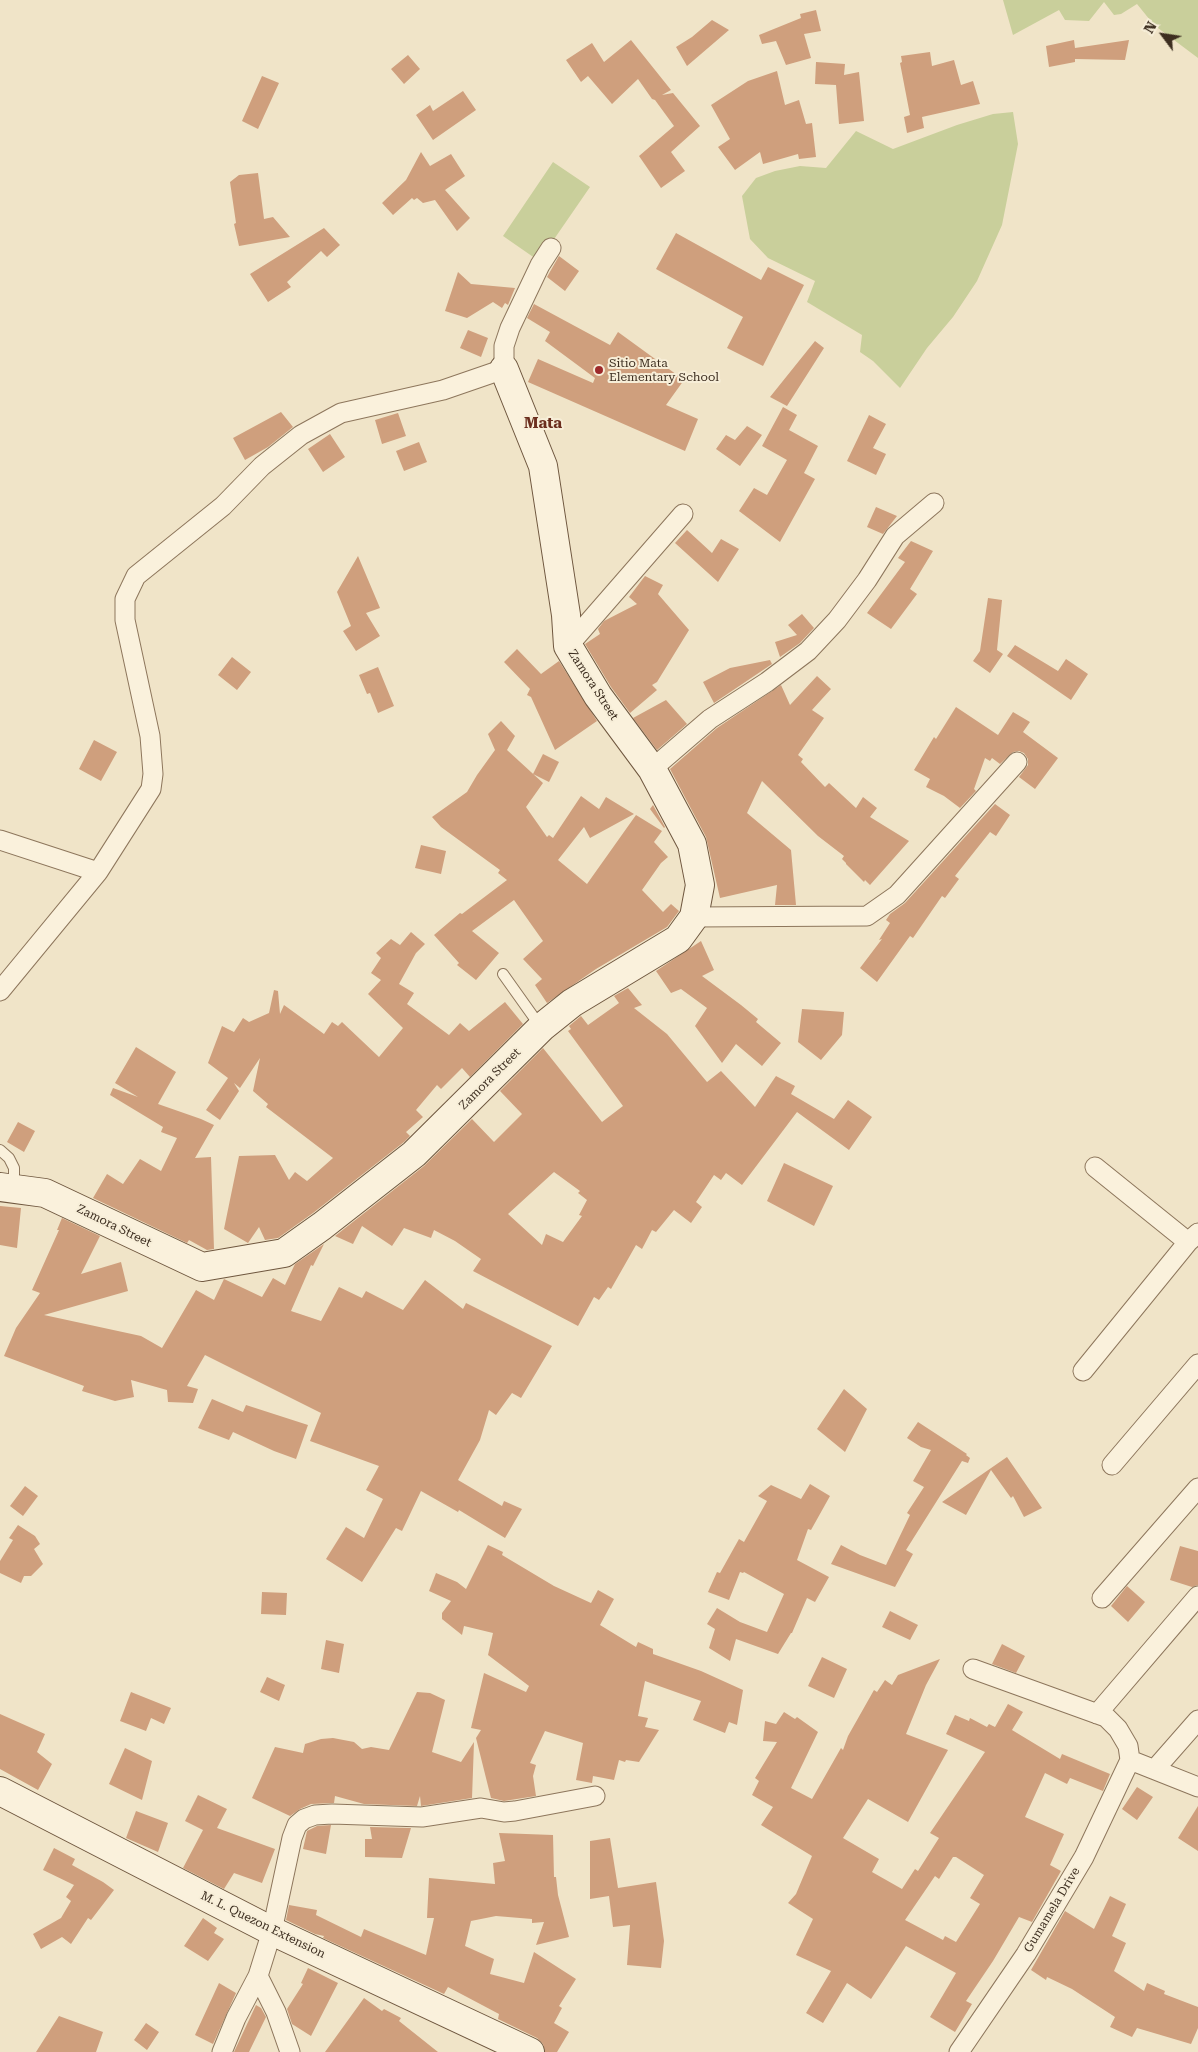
<!DOCTYPE html>
<html>
<head>
<meta charset="utf-8">
<style>
	body { margin:0 }
	#map { position:relative; width:1198px; height:2052px; overflow:hidden; background:#f0e4c8; font-family:"Roboto Serif",serif }
	canvas { display:block }
	.north { position:absolute; left:1138px; top:10px; width:50px; height:50px; -webkit-text-stroke:4px #f7eed8; paint-order:stroke; rotate:301deg; font-size:14px; font-weight:700; line-height:20px; text-align:center; color:#3d2e20 }
	.north::after { content:''; display:block; margin:auto; width:18px; height:22px; background:#3d2e20; clip-path:polygon(50% 0,100% 100%,50% 72%,0 100%) }
</style>
</head>
<body>
<div id="map">
<canvas width="1198" height="2052"></canvas>
<div class="north">N</div>
</div>
<script>
const ctx = document.querySelector('canvas').getContext('2d');
ctx.lineJoin = 'round';
function paint(path, color) {
  ctx.fillStyle = color;
  ctx.fill(path, 'evenodd');
}
function poly(rows) {
  const path = new Path2D();
  for (const r of rows) {
    path.moveTo(r[0], r[1]);
    for (let i = 2; i < r.length; i += 2) path.lineTo(r[i], r[i + 1]);
  }
  return path;
}
function strokePath(path, color, width, dash) {
  ctx.strokeStyle = color;
  ctx.lineWidth = width;
  ctx.lineCap = dash ? 'butt' : 'round';
  ctx.setLineDash(dash || []);
  ctx.stroke(path);
}
function drawText(font, color, halo, rows, align = 'center') {
  ctx.font = font + ' "Roboto Serif",serif';
  ctx.lineWidth = 4;
  ctx.setLineDash([]);
  ctx.textBaseline = 'middle';
  ctx.strokeStyle = halo;
  ctx.fillStyle = color;
  for (const [text, x, y, turn = 0] of rows) {
    ctx.save();
    ctx.translate(x, y);
    ctx.rotate((+turn || 0) * Math.PI / 180);
    ctx.textAlign = isNaN(turn) ? turn : align;
    if (halo) ctx.strokeText(text, 0, 0);
    ctx.fillText(text, 0, 0);
    ctx.restore();
  }
}
const green = poly([
	[1003,0,1198,0,1198,58,1154,25,1137,4,1121,14,1114,15,1104,2,1089,21,1065,20,1059,10,1013,35],
	[1013,112,1018,144,1002,225,977,281,953,317,927,348,900,388,873,361,860,352,862,335,807,302,815,281,768,258,750,239,742,196,756,178,775,171,800,166,826,168,856,131,893,149,957,125,993,114],
	[553,162,590,187,539,261,503,236]
]);
const building = poly([
	[816,10,821,31,804,34,811,58,786,65,776,41,762,44,759,35,801,18,800,14],
	[712,20,729,30,687,66,676,47,692,37],
	[631,40,671,90,662,95,673,93,700,126,671,152,685,171,661,188,639,156,674,126,655,100,652,99,638,79,612,104,588,76,581,82,566,60,592,43,604,62],
	[1074,40,1075,48,1129,40,1125,60,1075,59,1075,62,1049,67,1046,46],
	[930,52,932,66,954,60,961,85,973,81,980,104,922,117,924,128,907,133,904,117,910,115,900,63,902,62,901,56],
	[408,55,420,69,404,84,391,69],
	[816,62,845,64,844,75,859,72,864,121,839,124,836,85,815,84],
	[777,71,785,105,799,100,806,124,812,123,816,157,799,159,798,154,763,164,760,152,735,170,718,147,730,139,711,105,748,81],
	[262,76,279,83,258,129,242,121],
	[463,91,476,110,433,140,416,115,430,105,433,111],
	[421,152,430,166,451,154,465,176,445,190,470,218,457,231,435,200,423,203,417,198,414,200,412,198,393,215,382,203,406,180],
	[258,173,264,219,273,217,290,237,239,246,234,224,236,223,230,182,239,175],
	[324,228,340,245,327,257,321,251,287,282,291,287,268,302,250,274],
	[676,233,761,280,768,267,804,285,763,366,727,348,743,317,656,269],
	[559,256,579,271,565,291,547,277],
	[458,272,471,284,515,288,508,305,505,303,502,308,493,302,467,318,445,311],
	[534,304,610,345,618,332,684,380,666,405,698,419,685,451,528,382,538,359,593,383,595,378,545,341,550,332,527,318],
	[468,330,488,338,481,357,460,348],
	[815,341,824,348,787,406,770,397],
	[783,407,797,415,789,430,818,446,804,473,815,479,780,542,739,511,754,488,767,495,787,460,762,446],
	[281,412,293,427,268,447,245,460,233,438],
	[398,413,406,436,382,444,375,420],
	[869,415,886,424,873,448,886,454,876,475,847,461],
	[747,426,762,435,740,466,716,449,726,435,735,440],
	[330,434,345,457,323,472,308,449],
	[419,442,427,462,404,471,396,451],
	[876,507,897,516,883,534,867,527],
	[687,530,712,553,721,539,739,549,718,582,675,543],
	[911,541,933,551,910,589,917,594,891,629,867,613,905,562,898,558],
	[358,556,380,608,366,613,380,636,356,651,343,631,351,626,337,592],
	[645,576,663,585,658,594,689,630,657,682,652,685,657,690,630,713,611,687,585,644,600,634,598,629,604,621,637,604,629,597],
	[988,598,1002,600,997,650,1003,654,990,673,973,661,980,651],
	[802,614,814,628,800,643,780,657,775,642,797,635,788,625],
	[1015,645,1058,671,1066,659,1088,674,1071,700,1007,656],
	[517,649,541,674,559,661,597,721,555,750,531,697,527,695,530,689,504,662],
	[232,657,251,672,237,690,218,675],
	[770,660,772,664,714,703,703,682,730,668],
	[378,667,394,706,378,713,370,693,367,694,359,675],
	[817,676,831,689,812,710,824,718,798,755,803,759,801,762,825,787,829,783,856,808,863,797,877,808,870,817,909,841,870,885,865,880,864,882,846,864,846,863,842,859,844,856,818,836,762,781,747,813,791,850,796,905,775,905,777,885,720,898,706,837,670,769,717,728,781,685,790,705],
	[666,700,687,724,657,750,633,718],
	[956,707,998,735,1013,712,1030,722,1023,732,1058,758,1035,789,1019,777,1028,765,1028,759,1024,753,1019,751,1013,752,1000,764,992,758,990,761,985,758,974,789,976,791,960,808,944,796,926,787,930,779,914,770,934,737,936,739],
	[501,721,515,736,507,750,543,783,526,807,547,837,549,835,553,838,581,796,599,809,606,797,634,814,590,838,584,827,558,860,587,884,636,815,662,831,654,842,668,857,661,863,642,890,663,912,671,904,679,911,667,927,596,969,547,1003,535,985,542,979,523,959,543,941,514,900,472,931,499,953,476,980,457,965,459,963,434,935,460,913,462,914,507,880,498,873,500,870,441,827,432,817,467,792,477,775,495,750,488,734],
	[94,740,117,752,101,781,79,769],
	[543,754,559,762,549,782,533,774],
	[995,804,1010,815,996,836,990,832,955,876,959,879,945,898,942,896,913,938,910,936,877,982,860,968,882,939,879,940,890,923,886,920,890,914,905,903],
	[653,805,665,827,664,828,650,809],
	[421,845,446,851,441,874,415,868],
	[411,932,425,944,416,953,399,984,414,993,407,1004,449,1035,460,1023,469,1031,505,1002,523,1024,470,1077,462,1068,441,1089,437,1085,416,1110,423,1117,406,1132,410,1136,404,1142,313,1213,278,1238,265,1240,259,1227,248,1243,224,1229,239,1156,275,1155,289,1180,295,1172,307,1181,333,1158,266,1107,268,1104,253,1091,260,1058,240,1088,234,1083,239,1091,220,1120,206,1110,228,1078,208,1063,222,1026,234,1032,243,1018,249,1022,269,1013,274,990,278,991,280,1014,284,1005,324,1034,332,1022,338,1026,342,1022,379,1057,403,1028,368,994,381,980,371,973,381,958,376,953,391,939,400,945],
	[701,941,714,970,702,976,741,1005,758,1019,756,1022,781,1043,762,1066,736,1044,722,1063,695,1026,707,1008,681,989,671,993,656,971],
	[628,988,642,1005,634,1008,667,1034,707,1082,721,1071,755,1107,776,1076,795,1086,791,1094,834,1119,848,1100,872,1117,849,1150,797,1112,742,1185,726,1173,721,1180,714,1175,696,1202,702,1207,691,1223,674,1210,656,1232,652,1230,642,1249,636,1245,611,1289,608,1287,599,1300,594,1297,578,1326,473,1271,481,1259,455,1241,434,1230,431,1238,404,1228,392,1246,362,1226,353,1244,335,1236,424,1166,472,1119,494,1142,522,1114,500,1091,543,1048,602,1122,623,1106,568,1031,571,1029,569,1026,581,1016,588,1025,619,1003,614,996],
	[554,1172,580,1191,578,1193,587,1200,579,1215,582,1216,563,1242,546,1234,542,1245,508,1214],
	[802,1009,844,1012,842,1035,821,1060,798,1042],
	[136,1047,176,1072,158,1104,201,1119,214,1125,195,1158,211,1157,214,1249,207,1250,189,1240,187,1243,93,1198,107,1174,123,1184,140,1159,161,1171,177,1138,161,1132,163,1127,110,1095,113,1088,138,1097,115,1083],
	[18,1122,35,1131,24,1152,7,1142],
	[784,1163,833,1186,814,1226,767,1201],
	[0,1206,21,1208,17,1248,0,1245],
	[62,1218,100,1236,81,1274,121,1262,128,1291,44,1315,141,1336,162,1348,196,1290,214,1300,224,1279,262,1297,273,1278,285,1285,295,1264,324,1244,313,1266,311,1265,291,1311,321,1321,339,1287,362,1298,366,1291,403,1310,425,1280,463,1309,466,1303,552,1346,521,1398,512,1393,496,1415,489,1410,480,1440,458,1480,502,1506,504,1501,522,1509,505,1538,459,1510,458,1512,421,1491,402,1531,396,1528,362,1582,326,1559,346,1527,364,1538,383,1499,366,1490,379,1466,310,1441,321,1413,205,1355,187,1386,198,1389,193,1403,168,1402,167,1390,131,1380,134,1397,115,1401,82,1391,84,1386,4,1356,16,1328,40,1293,32,1290,59,1230,57,1230],
	[844,1389,867,1409,845,1452,817,1429],
	[212,1399,243,1412,246,1405,308,1425,296,1459,274,1451,233,1432,229,1440,198,1428],
	[918,1422,967,1454,966,1455,970,1458,968,1463,962,1461,906,1550,913,1554,895,1587,831,1564,841,1545,860,1555,886,1565,910,1515,907,1513,924,1487,913,1481,931,1450,921,1447,907,1438],
	[1007,1457,1042,1508,1024,1517,1013,1496,1011,1498,991,1470,966,1515,942,1502],
	[810,1484,830,1496,811,1530,808,1529,797,1560,829,1577,815,1602,807,1598,792,1633,791,1633,778,1654,736,1639,730,1661,709,1648,715,1629,707,1624,717,1608,740,1622,767,1632,784,1594,744,1572,743,1573,740,1572,729,1600,708,1592,717,1572,720,1573,739,1539,744,1542,767,1501,758,1496,771,1485,801,1499],
	[25,1486,38,1496,23,1516,10,1506],
	[18,1525,35,1536,40,1544,34,1549,43,1564,31,1576,24,1576,21,1583,0,1573,0,1561,13,1540,9,1538],
	[488,1545,503,1552,502,1555,554,1586,591,1603,598,1590,614,1599,600,1625,636,1647,638,1642,653,1649,653,1654,701,1671,743,1690,737,1725,729,1722,725,1733,693,1720,701,1701,645,1681,638,1716,648,1718,645,1727,659,1730,639,1762,626,1760,625,1762,619,1760,614,1780,593,1776,592,1783,576,1780,583,1743,545,1731,530,1763,536,1765,533,1776,536,1796,504,1801,491,1798,476,1738,481,1730,471,1728,484,1673,526,1692,529,1686,488,1655,493,1633,464,1626,462,1635,442,1619,442,1613,451,1601,429,1591,436,1573,457,1582,466,1589],
	[1180,1546,1198,1551,1198,1585,1192,1587,1170,1580],
	[1127,1586,1145,1602,1128,1622,1111,1606],
	[262,1592,287,1593,286,1615,261,1614],
	[890,1611,918,1625,910,1640,882,1627],
	[326,1640,344,1644,339,1673,321,1669],
	[1002,1644,1025,1656,1016,1673,992,1664],
	[822,1657,847,1669,834,1698,808,1686],
	[940,1659,926,1685,906,1734,948,1750,908,1822,868,1799,843,1838,879,1859,872,1872,902,1889,915,1869,918,1871,939,1838,930,1833,985,1752,946,1734,955,1715,969,1721,970,1718,987,1727,989,1724,995,1727,1008,1704,1023,1712,1012,1730,1060,1759,1062,1754,1110,1774,1103,1791,1070,1778,1067,1784,1045,1773,1025,1817,1064,1834,1050,1865,1061,1871,1032,1922,1019,1917,993,1961,966,2001,972,2004,955,2032,930,2017,956,1973,906,1946,871,1999,847,1983,823,2023,806,2013,831,1971,796,1955,813,1919,788,1903,796,1894,812,1856,761,1825,773,1807,752,1795,759,1781,755,1778,777,1742,763,1741,765,1721,776,1724,784,1712,795,1719,797,1717,818,1732,791,1788,812,1799,841,1748,843,1750,848,1736,874,1690,877,1692,885,1680,892,1685,898,1675],
	[953,1857,956,1857,984,1875,970,1898,980,1904,956,1942,945,1936,943,1940,905,1920,935,1876,939,1879],
	[267,1677,285,1685,279,1701,260,1692],
	[131,1692,171,1708,164,1724,151,1718,146,1731,120,1721],
	[417,1692,430,1693,445,1700,432,1752,461,1762,474,1742,472,1798,421,1806,420,1796,417,1806,364,1804,335,1796,334,1803,311,1804,300,1809,290,1816,252,1798,275,1747,303,1753,305,1744,321,1739,333,1738,354,1742,362,1749,371,1747,389,1750],
	[0,1714,45,1734,37,1752,52,1764,38,1790,0,1769],
	[125,1748,152,1761,142,1800,109,1784],
	[1137,1787,1153,1797,1137,1820,1122,1809],
	[198,1795,227,1809,217,1828,275,1849,262,1883,234,1873,224,1889,183,1868,203,1830,185,1821],
	[1198,1806,1198,1851,1178,1838],
	[136,1811,168,1823,158,1852,126,1838],
	[331,1825,326,1854,303,1849,307,1831,317,1826],
	[370,1827,411,1828,402,1858,365,1857,365,1839,372,1839],
	[499,1833,553,1835,554,1877,556,1877,558,1895,569,1937,536,1945,544,1922,532,1923,532,1919,496,1916,471,1921,465,1946,494,1959,490,1974,524,1983,534,1952,576,1979,559,2006,562,2008,554,2023,569,2032,557,2052,545,2052,543,2044,537,2038,498,2019,499,2014,448,1987,444,1994,323,1938,324,1936,315,1934,286,1920,289,1905,317,1910,316,1915,361,1937,364,1929,426,1955,434,1918,427,1918,429,1878,495,1884,493,1863,505,1861],
	[610,1838,618,1888,656,1882,664,1941,661,1968,627,1965,630,1925,613,1927,609,1896,590,1899,590,1841],
	[54,1848,75,1859,72,1865,103,1882,114,1890,91,1920,88,1918,71,1944,62,1937,41,1949,33,1934,61,1918,71,1901,66,1897,74,1885,43,1870],
	[1110,1896,1126,1904,1112,1936,1126,1943,1114,1971,1144,1991,1147,1983,1165,1991,1164,1994,1198,2007,1198,2028,1191,2044,1137,2028,1132,2037,1110,2027,1115,2017,1072,1989,1047,1977,1046,1980,1031,1970,1065,1911,1094,1929],
	[203,1918,217,1928,214,1933,224,1939,208,1961,184,1946],
	[308,1968,338,1983,311,2036,292,2024,287,2009,303,1984,301,1983],
	[219,1983,236,1993,213,2044,195,2035],
	[364,1998,382,2011,384,2009,401,2018,399,2021,438,2052,325,2052],
	[256,2005,261,2008,266,2017,249,2052,234,2052],
	[59,2016,103,2032,96,2052,36,2052],
	[146,2023,159,2032,147,2050,134,2040]
]);
const lane = poly([
	[503,974,540,1026],
	[0,1150,9,1158,14,1168,14,1189]
]);
const street = poly([
	[568,646,683,514],
	[652,769,710,719,767,682,808,651,837,620,867,580,895,536,934,503],
	[0,840,98,872,151,789,153,774,150,736,125,620,125,599,136,576,223,506,262,466,301,435,341,413,443,390,504,369,504,346,510,328,540,265,551,248],
	[694,917,867,916,897,895,1017,762],
	[0,991,98,872],
	[1095,1167,1188,1242],
	[1083,1371,1188,1242,1198,1233],
	[1112,1465,1198,1364],
	[1102,1598,1198,1488],
	[973,1669,1106,1717,1118,1729,1128,1746,1130,1760],
	[1097,1714,1198,1596],
	[1130,1760,1198,1787],
	[1155,1769,1198,1720],
	[258,1976,276,2012,290,2052],
	[222,2052,236,2018,258,1976,272,1931,292,1838,297,1825,304,1819,315,1815,332,1814,422,1817,481,1808,504,1812,515,1811,595,1796],
	[959,2052,1026,1954,1084,1857,1130,1760]
]);
const secondary = poly([
	[0,1187,45,1193,202,1267,284,1253,322,1226,414,1154,542,1027,572,1003,678,939,694,917,700,885,692,844,652,769,598,696,568,646,566,615,543,466,504,369],
	[0,1791,272,1931,530,2052]
]);
const markers = [
	[599,370,5,"#9e2a2b"]
];
const poiNames = [
	["Sitio Mata",609,363],
	["Elementary School",609,377]
];
const streetNames = [
	["Zamora Street",593,685,57],
	["Zamora Street",490,1079,-45],
	["Zamora Street",114,1226,26],
	["Gumamela Drive",1052,1910,-59],
	["M. L. Quezon Extension",263,1925,26]
];
const quarterNames = [
	["Mata",543,424]
];
paint(green, '#c9cf9b');
paint(building, '#cf9f7d');
strokePath(lane, '#8d765c', 12);
strokePath(street, '#8d765c', 21);
strokePath(secondary, '#6f573f', 30);
strokePath(lane, '#faf1dc', 10);
strokePath(street, '#faf1dc', 19);
strokePath(secondary, '#faf1dc', 28);
for (const [x, y, r, color] of markers) {
  const dot = new Path2D();
  dot.arc(x, y, r, 0, 2 * Math.PI);
  ctx.fillStyle = color;
  ctx.fill(dot);
  strokePath(dot, '#f7eed8', 2);
}
drawText('12px', '#3d2e20', '#f7eed8', poiNames, 'left');
drawText('12px', '#3d2e20', '#f7eed8', streetNames);
drawText('bold 15px', '#6b2e1e', '#f7eed8', quarterNames);
</script>
</body>
</html>
